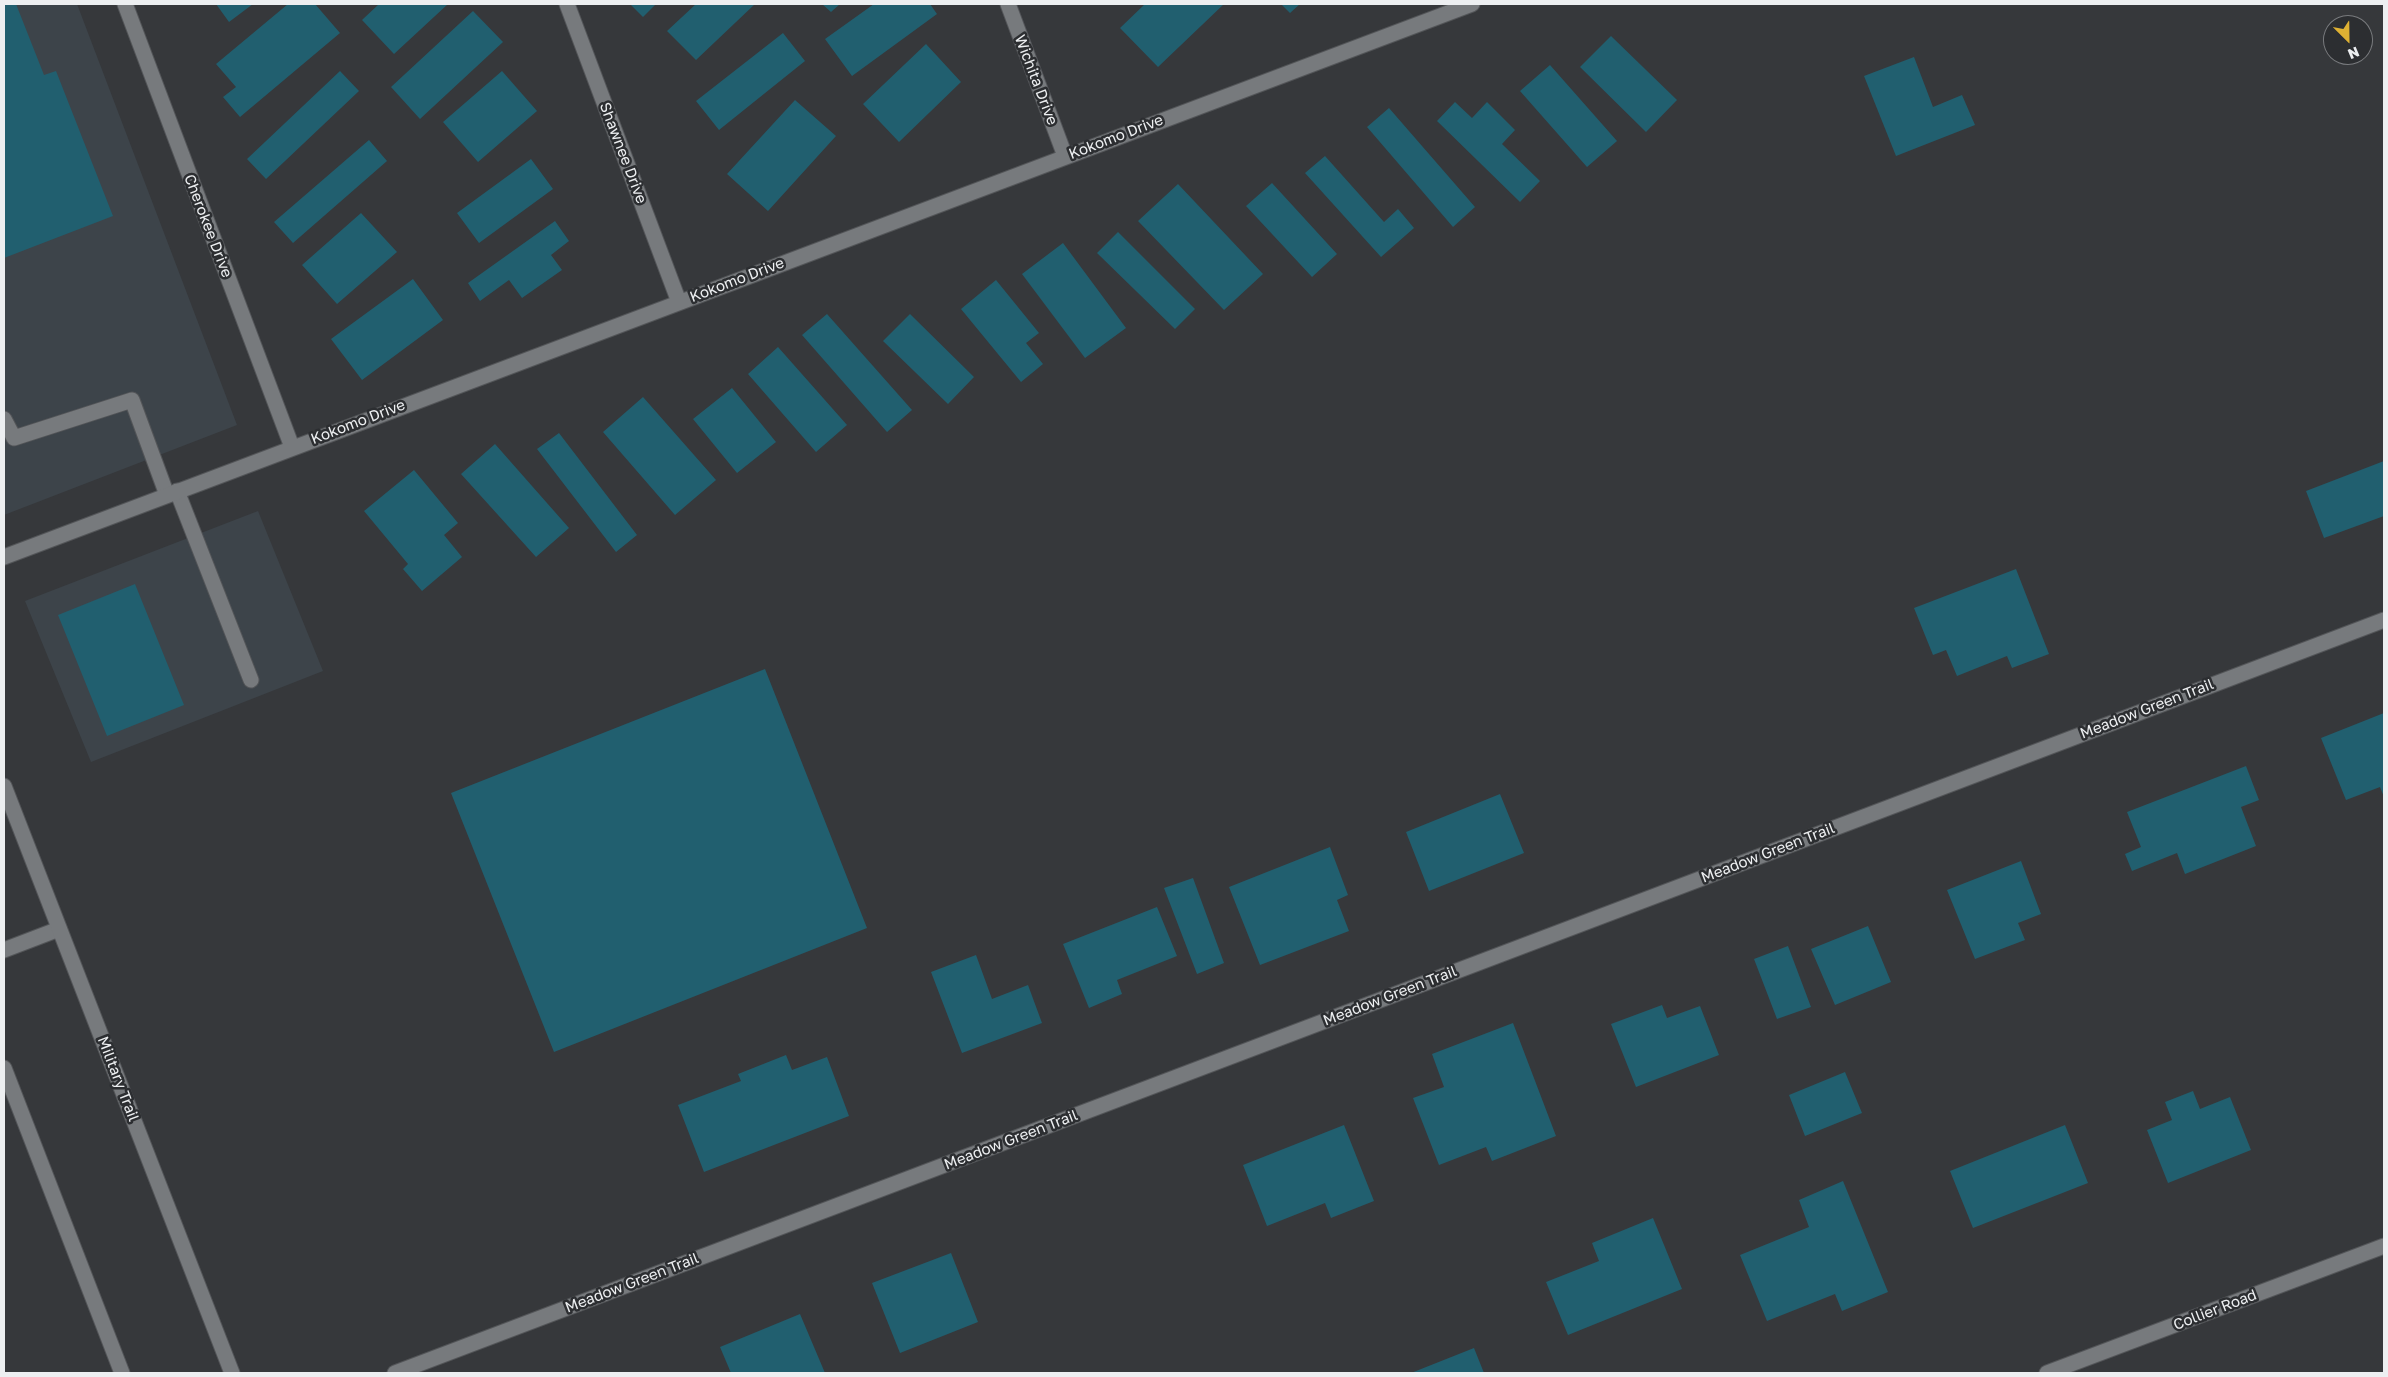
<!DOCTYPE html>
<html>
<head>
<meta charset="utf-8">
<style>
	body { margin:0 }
	#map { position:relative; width:2388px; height:1377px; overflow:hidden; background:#36383b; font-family:"Golos Text",sans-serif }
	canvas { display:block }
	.frame { position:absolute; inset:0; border:5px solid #edeff1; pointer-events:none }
	.north { position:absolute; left:2323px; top:15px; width:50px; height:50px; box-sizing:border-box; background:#2c2e31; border:1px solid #797b7e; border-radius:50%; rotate:157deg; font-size:14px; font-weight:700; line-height:20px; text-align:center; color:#edeff1 }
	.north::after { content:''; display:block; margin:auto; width:18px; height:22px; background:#deb133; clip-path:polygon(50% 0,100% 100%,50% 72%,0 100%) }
</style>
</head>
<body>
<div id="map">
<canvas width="2388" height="1377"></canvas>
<div class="frame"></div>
<div class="north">N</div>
</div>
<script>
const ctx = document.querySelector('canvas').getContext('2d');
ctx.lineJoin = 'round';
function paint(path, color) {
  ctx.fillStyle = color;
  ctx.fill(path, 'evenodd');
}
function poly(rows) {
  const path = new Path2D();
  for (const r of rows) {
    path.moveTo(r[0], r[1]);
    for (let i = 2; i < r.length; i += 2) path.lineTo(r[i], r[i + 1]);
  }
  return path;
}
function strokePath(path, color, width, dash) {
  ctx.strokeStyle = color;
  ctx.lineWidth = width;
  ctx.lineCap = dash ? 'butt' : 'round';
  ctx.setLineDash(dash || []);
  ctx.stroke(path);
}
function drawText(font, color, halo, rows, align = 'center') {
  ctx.font = font + ' "Golos Text",sans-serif';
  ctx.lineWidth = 5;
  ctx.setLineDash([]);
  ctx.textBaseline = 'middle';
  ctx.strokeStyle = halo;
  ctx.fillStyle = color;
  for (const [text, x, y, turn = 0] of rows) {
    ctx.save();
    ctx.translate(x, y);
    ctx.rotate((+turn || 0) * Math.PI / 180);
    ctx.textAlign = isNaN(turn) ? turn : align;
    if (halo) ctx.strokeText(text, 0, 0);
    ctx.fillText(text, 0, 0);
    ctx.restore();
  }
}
const built = poly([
	[4,4,77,4,237,425,4,515],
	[258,511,323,671,91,762,25,601]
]);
const building = poly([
	[4,4,16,4,44,75,56,71,113,216,4,258],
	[216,4,253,4,229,22],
	[288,4,315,4,340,33,240,117,223,97,236,87,216,64],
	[379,4,448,4,394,54,362,20],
	[630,4,656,4,643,17],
	[696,4,755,4,696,60,667,31],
	[822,4,840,4,831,12],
	[874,4,930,4,937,14,852,76,825,39],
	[1145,4,1224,4,1158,67,1120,28],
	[1281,4,1300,4,1290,13],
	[473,11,503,42,420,119,391,87],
	[783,33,805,61,719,130,696,101],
	[1611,36,1677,100,1646,132,1580,67],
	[926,44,961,82,899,142,863,104],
	[1914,57,1933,107,1962,95,1975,125,1896,156,1864,76],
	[1550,65,1617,141,1587,167,1520,91],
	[340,71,359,91,266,179,247,159],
	[502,71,537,111,478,162,443,122],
	[795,100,836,136,768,211,727,174],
	[1455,102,1472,118,1487,102,1515,130,1502,144,1540,181,1520,202,1437,121],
	[1389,108,1475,207,1453,227,1367,127],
	[369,140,387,161,293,243,274,222],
	[1325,156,1384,222,1398,209,1414,228,1381,257,1305,173],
	[531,159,553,189,479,243,457,213],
	[1272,183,1337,254,1312,277,1246,206],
	[1178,184,1263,274,1224,310,1138,221],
	[361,213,397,252,337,304,302,265],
	[555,221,569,241,551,255,562,270,522,298,509,280,480,301,468,283],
	[1118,232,1195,309,1175,329,1097,253],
	[1063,243,1126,328,1085,358,1022,274],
	[413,279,443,320,362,380,331,339],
	[996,280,1039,333,1026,343,1043,364,1021,382,961,309],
	[827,314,912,410,887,432,802,335],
	[910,314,974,377,948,404,883,341],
	[778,347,847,425,816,452,748,374],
	[732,388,776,442,737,473,693,419],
	[643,397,716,480,675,515,603,432],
	[559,433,637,535,616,552,537,449],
	[495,444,569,528,536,557,461,474],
	[2384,461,2384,516,2324,538,2306,491],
	[414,470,458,523,444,535,462,557,422,591,403,569,408,564,364,511],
	[2016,569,2049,654,2012,668,2007,656,1957,676,1946,650,1933,655,1914,608],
	[135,584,184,705,107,736,58,615],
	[765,669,867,928,554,1052,451,793],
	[2384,713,2384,797,2380,787,2346,800,2321,738],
	[2246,766,2259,800,2241,807,2256,846,2185,874,2177,853,2132,871,2125,854,2141,847,2127,812],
	[1500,794,1524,853,1429,891,1406,832],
	[1330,847,1348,895,1337,900,1349,931,1260,965,1229,887],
	[2021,861,2041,914,2018,923,2025,940,1975,959,1947,890],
	[1193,878,1224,963,1197,974,1164,888],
	[1157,907,1177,956,1117,980,1122,994,1089,1008,1063,944],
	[1868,926,1891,982,1835,1005,1811,949],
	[1788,946,1811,1007,1777,1019,1754,959],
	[976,955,992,999,1028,985,1042,1023,962,1053,931,972],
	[1662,1005,1667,1018,1700,1006,1719,1055,1636,1087,1611,1024],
	[1513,1023,1556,1136,1492,1161,1486,1147,1439,1165,1413,1098,1444,1087,1432,1054],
	[786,1055,792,1070,827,1057,849,1116,704,1172,678,1105,741,1081,738,1074],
	[1845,1072,1862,1113,1805,1136,1789,1095],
	[2193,1091,2200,1109,2230,1097,2251,1150,2168,1183,2147,1130,2172,1120,2165,1102],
	[1344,1125,1374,1201,1331,1218,1325,1203,1267,1226,1243,1165],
	[2065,1125,2088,1183,1973,1228,1950,1171],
	[1843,1181,1888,1292,1842,1311,1835,1294,1767,1321,1740,1255,1809,1227,1799,1200],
	[1653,1218,1682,1289,1568,1335,1546,1282,1599,1261,1592,1243],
	[951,1253,978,1322,900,1353,872,1283],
	[800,1314,825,1373,731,1373,720,1347],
	[1474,1348,1484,1373,1411,1373]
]);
const lane = poly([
	[4,419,14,438,132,400,167,495],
	[177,491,251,680],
	[4,950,59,929]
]);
const street = poly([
	[125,4,292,447],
	[567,4,679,302],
	[1008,4,1065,156],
	[4,557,1472,4],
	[395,1373,2384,620],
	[2047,1373,2384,1246]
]);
const secondary = poly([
	[4,786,232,1373],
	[4,1068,122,1373]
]);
const streetNames = [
	["Wichita Drive",1036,80,69],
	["Kokomo Drive",1116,137,-21],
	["Shawnee Drive",623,153,69],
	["Cherokee Drive",208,226,69],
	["Kokomo Drive",737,280,-21],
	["Kokomo Drive",358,422,-21],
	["Meadow Green Trail",2147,709,-21],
	["Meadow Green Trail",1768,853,-21],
	["Meadow Green Trail",1390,996,-21],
	["Military Trail",118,1079,69],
	["Meadow Green Trail",1011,1140,-21],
	["Meadow Green Trail",632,1283,-21],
	["Collier Road",2215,1310,-21]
];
paint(built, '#3d444a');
paint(building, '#215f6f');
strokePath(lane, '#535558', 17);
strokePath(street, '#535558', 17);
strokePath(secondary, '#535558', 17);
strokePath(lane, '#777a7d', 15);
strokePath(street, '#777a7d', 15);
strokePath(secondary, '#777a7d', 15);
drawText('15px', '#edeff1', '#2c2e31', streetNames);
</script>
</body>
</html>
